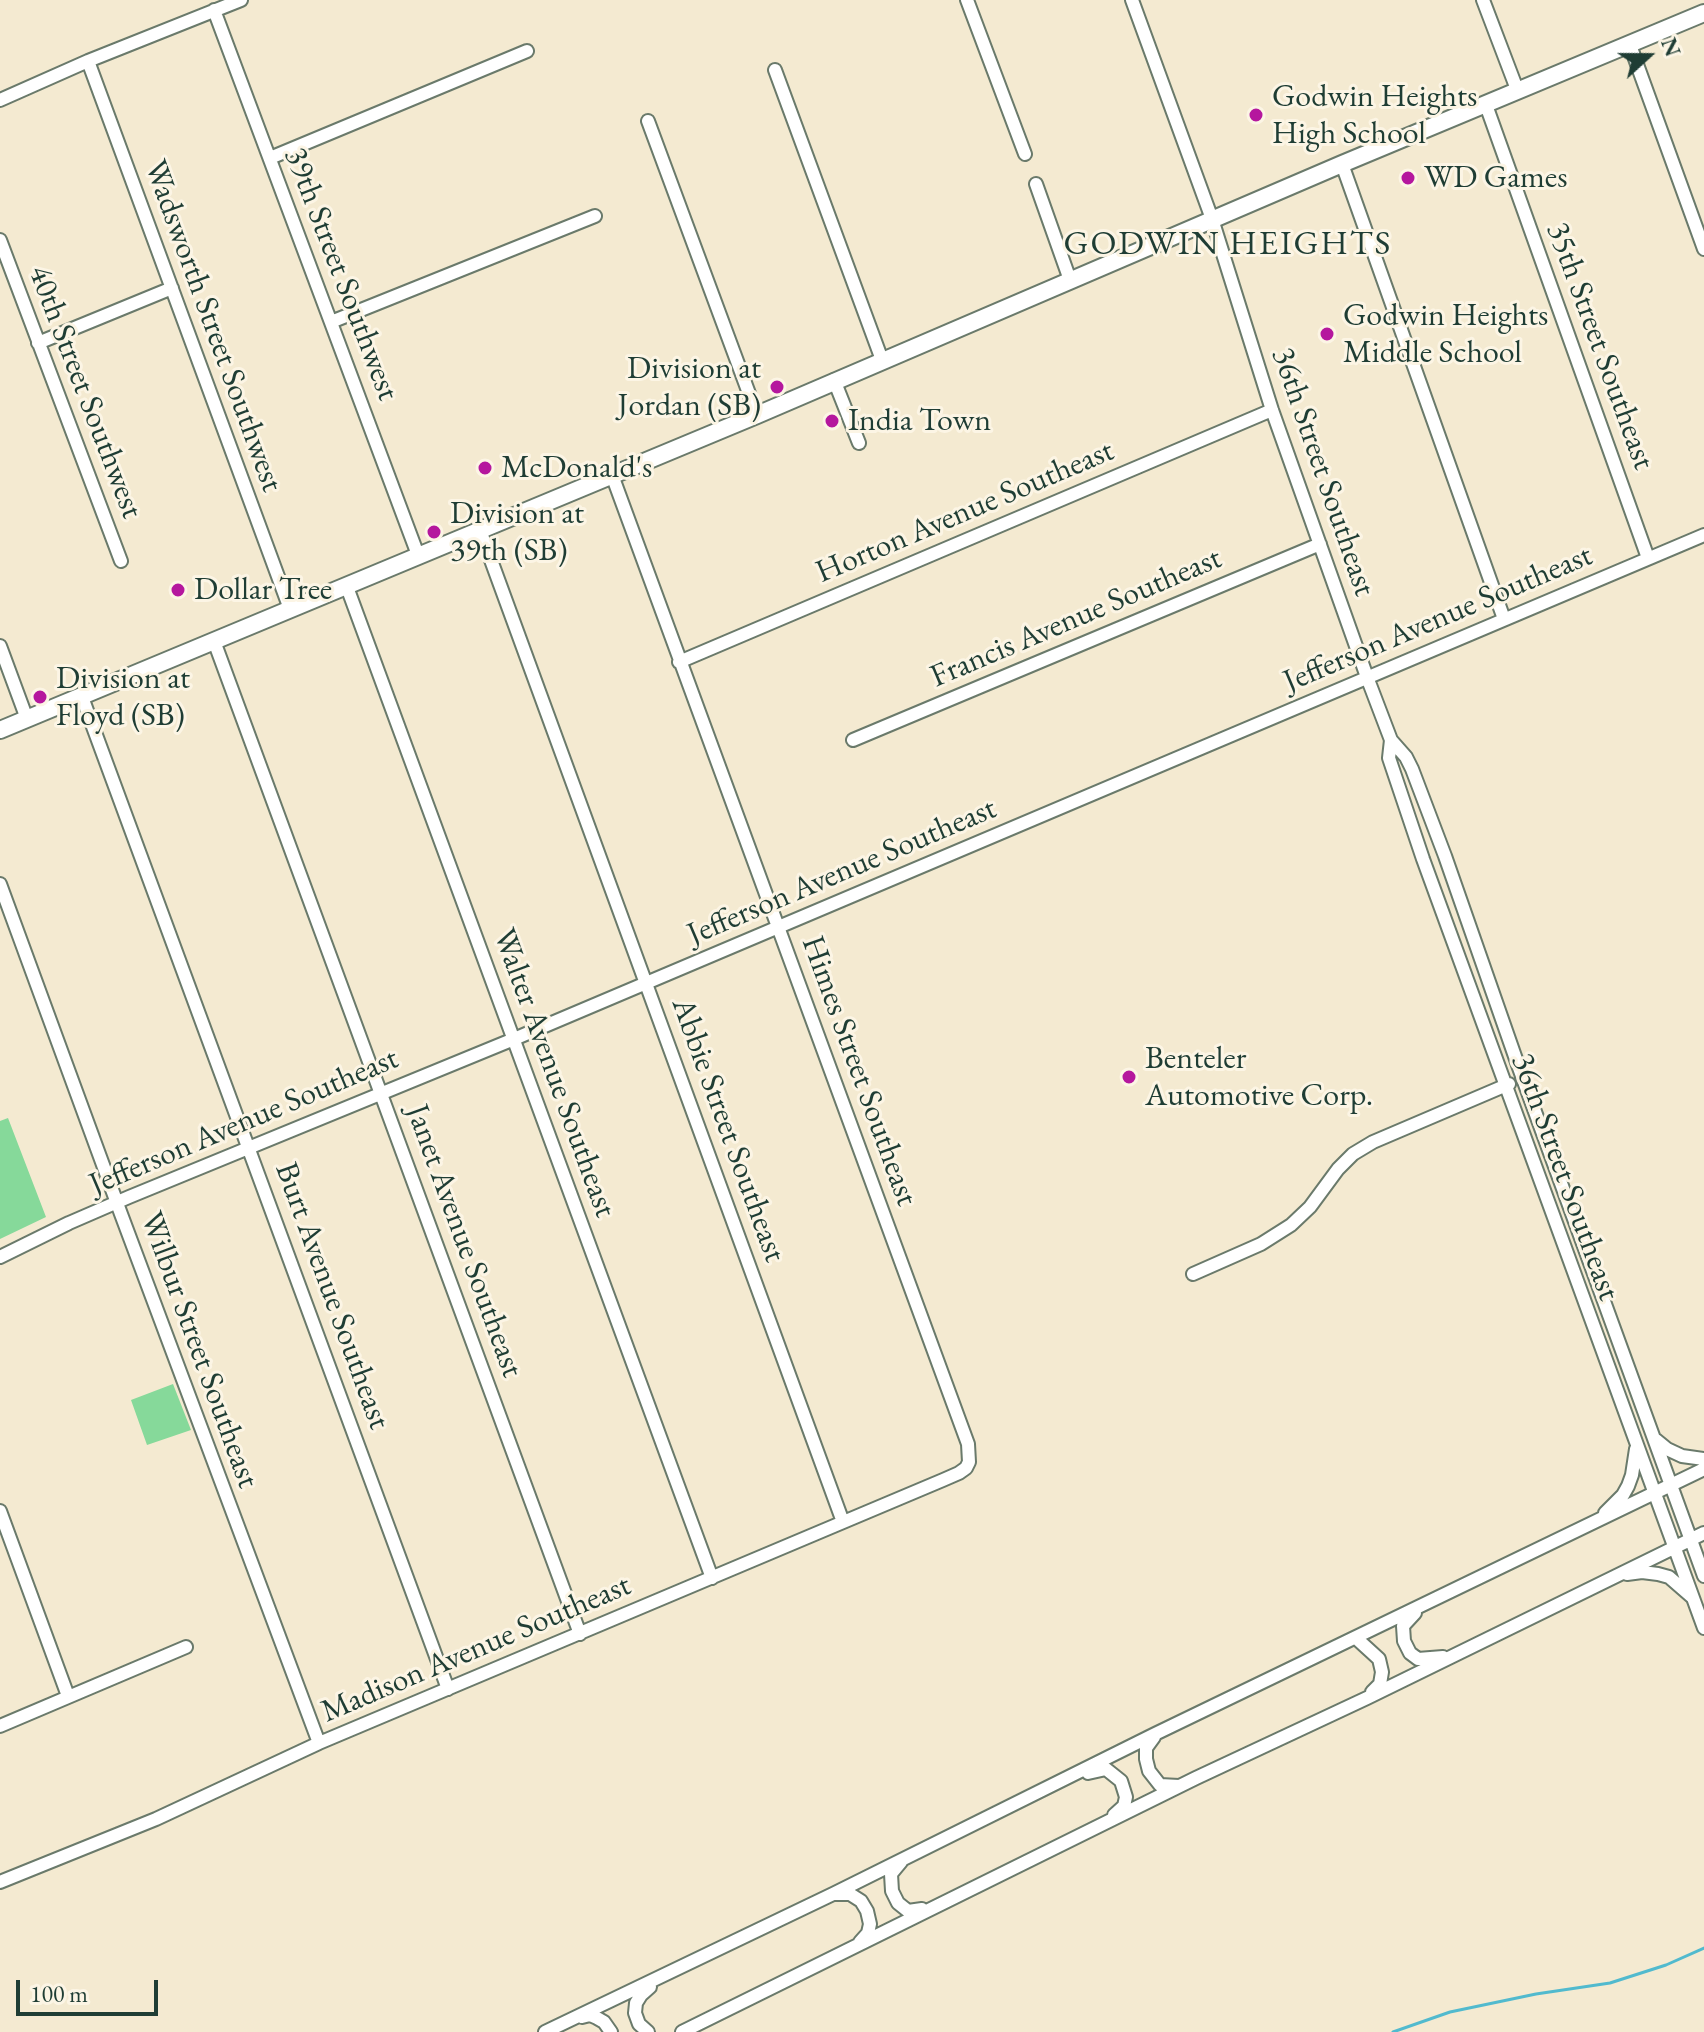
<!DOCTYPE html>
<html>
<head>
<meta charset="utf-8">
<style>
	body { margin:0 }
	#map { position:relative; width:1704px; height:2032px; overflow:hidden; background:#f4ead1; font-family:"EB Garamond",serif }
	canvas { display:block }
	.north { position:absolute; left:1608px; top:16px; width:80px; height:80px; -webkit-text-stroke:6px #fcf5e5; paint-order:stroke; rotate:69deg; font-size:22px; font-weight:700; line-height:32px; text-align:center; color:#1f3d34 }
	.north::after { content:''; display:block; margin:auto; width:28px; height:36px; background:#1f3d34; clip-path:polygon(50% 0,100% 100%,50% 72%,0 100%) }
	.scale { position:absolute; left:16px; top:1980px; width:142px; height:36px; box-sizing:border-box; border:4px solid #1f3d34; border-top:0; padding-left:10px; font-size:24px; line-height:28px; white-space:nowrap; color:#1f3d34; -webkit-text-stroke:6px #fcf5e5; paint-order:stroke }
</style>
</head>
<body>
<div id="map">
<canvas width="1704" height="2032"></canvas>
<div class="north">N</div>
<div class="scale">100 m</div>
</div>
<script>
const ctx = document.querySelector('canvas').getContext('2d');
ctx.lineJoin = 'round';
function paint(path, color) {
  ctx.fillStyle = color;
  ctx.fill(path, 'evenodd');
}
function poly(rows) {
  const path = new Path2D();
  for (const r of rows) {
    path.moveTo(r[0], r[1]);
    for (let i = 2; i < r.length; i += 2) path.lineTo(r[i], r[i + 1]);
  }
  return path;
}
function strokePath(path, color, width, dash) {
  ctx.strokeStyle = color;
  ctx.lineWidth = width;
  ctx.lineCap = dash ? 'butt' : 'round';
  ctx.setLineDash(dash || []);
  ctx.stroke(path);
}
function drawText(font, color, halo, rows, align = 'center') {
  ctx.font = font + ' "EB Garamond",serif';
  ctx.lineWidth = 6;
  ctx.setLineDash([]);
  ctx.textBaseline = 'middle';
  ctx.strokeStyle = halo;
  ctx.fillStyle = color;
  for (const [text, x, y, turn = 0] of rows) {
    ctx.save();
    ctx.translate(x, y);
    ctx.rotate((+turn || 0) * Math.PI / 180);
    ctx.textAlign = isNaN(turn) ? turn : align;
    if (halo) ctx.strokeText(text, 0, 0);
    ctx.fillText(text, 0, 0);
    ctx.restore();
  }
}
const green = poly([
	[8,1118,46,1217,0,1239,0,1121],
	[173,1384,191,1430,147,1445,131,1400]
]);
const stream = poly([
	[1393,2032,1450,2012,1536,1994,1610,1983,1666,1965,1704,1948]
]);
const minor = poly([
	[967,0,1025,154],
	[1132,0,1212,219,1272,410,1367,677,1391,740,1406,757,1412,769,1445,856,1518,1065,1704,1576],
	[1483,0,1518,92],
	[214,10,418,555],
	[1630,45,1704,249],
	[88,61,290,609],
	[775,70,882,360],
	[0,100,88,61,241,0],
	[1486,105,1648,558],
	[648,121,757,415],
	[270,158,527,51],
	[1342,164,1504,619],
	[1036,184,1070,280],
	[0,240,121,561],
	[331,322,595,216],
	[38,343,172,288],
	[834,380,859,443],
	[480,530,843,1522],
	[347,587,712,1578],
	[214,641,580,1634],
	[0,646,27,719],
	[679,662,1272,410],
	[82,697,448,1689],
	[853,740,1320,544],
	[1391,740,1389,758,1423,859,1704,1628],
	[0,884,121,1214,319,1743],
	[0,1257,69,1223,129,1197,514,1039,1704,535],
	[1193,1274,1261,1244,1291,1225,1310,1207,1338,1169,1353,1154,1373,1142,1509,1084],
	[1656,1440,1667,1449,1682,1456,1704,1459],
	[0,1511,68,1696],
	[1605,1513,1623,1495,1628,1486,1632,1475,1636,1449],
	[1627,1574,1642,1572,1658,1574,1669,1577,1692,1597],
	[1415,1613,1403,1626,1404,1641,1410,1653,1418,1659,1443,1657],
	[1356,1638,1379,1659,1382,1672,1380,1684,1372,1692],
	[0,1726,186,1647],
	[1154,1737,1146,1748,1146,1759,1149,1771,1160,1785,1179,1786],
	[1088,1773,1106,1769,1121,1781,1126,1797,1124,1806,1114,1815],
	[901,1862,891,1874,892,1891,898,1903,908,1911,922,1909],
	[0,1882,156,1819,319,1743,943,1480,959,1473,966,1468,969,1462,968,1444,612,475],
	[835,1894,850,1894,861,1901,867,1911,870,1924,868,1933,860,1942],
	[582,2017,590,2015,597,2018,604,2022,611,2032],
	[545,2032,833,1894,1155,1734,1704,1469],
	[648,2032,639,2024,635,2013,636,2003,641,1995,650,1987],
	[682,2032,1196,1778,1367,1698,1704,1533]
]);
const major = poly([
	[0,730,757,415,1342,164,1704,13]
]);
const markers = [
	[1256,115,8,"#b5179e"],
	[1408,178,8,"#b5179e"],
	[1327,334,8,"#b5179e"],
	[777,387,8,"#b5179e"],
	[832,421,8,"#b5179e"],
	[485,468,8,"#b5179e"],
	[434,532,8,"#b5179e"],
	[178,590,8,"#b5179e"],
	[40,697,8,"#b5179e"],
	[1129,1077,8,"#b5179e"]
];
const poiNames = [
	["Godwin Heights",1272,97],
	["High School",1272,134],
	["WD Games",1424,178],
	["Godwin Heights",1343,316],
	["Middle School",1343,353],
	["Division at",761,369,"right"],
	["Jordan (SB)",761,406,"right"],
	["India Town",848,421],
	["McDonald's",501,468],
	["Division at",450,514],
	["39th (SB)",450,551],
	["Dollar Tree",194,590],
	["Division at",56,679],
	["Floyd (SB)",56,716],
	["Benteler",1145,1059],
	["Automotive Corp.",1145,1096]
];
const streetNames = [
	["39th Street Southwest",341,274,69],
	["Wadsworth Street Southwest",213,326,70],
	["35th Street Southeast",1600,346,70],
	["40th Street Southwest",85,392,69],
	["36th Street Southeast",1323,472,71],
	["Horton Avenue Southeast",965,512,-23],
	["Francis Avenue Southeast",1076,618,-23],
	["Jefferson Avenue Southeast",1438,619,-23],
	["Jefferson Avenue Southeast",842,872,-23],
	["Himes Street Southeast",859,1071,70],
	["Walter Avenue Southeast",554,1073,70],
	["Jefferson Avenue Southeast",244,1122,-23],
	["Abbie Street Southeast",728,1130,70],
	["36th Street Southeast",1565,1177,70],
	["Janet Avenue Southeast",464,1241,70],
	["Burt Avenue Southeast",332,1296,70],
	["Wilbur Street Southeast",199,1350,70],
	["Madison Avenue Southeast",476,1649,-23]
];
const neighbourhoodNames = [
	["GODWIN HEIGHTS",1228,245]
];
paint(green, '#86d99a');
strokePath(stream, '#51bace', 3);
strokePath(minor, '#6a7a6b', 16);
strokePath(major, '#6a7a6b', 20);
strokePath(minor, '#fff', 12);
strokePath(major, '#fff', 16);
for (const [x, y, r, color] of markers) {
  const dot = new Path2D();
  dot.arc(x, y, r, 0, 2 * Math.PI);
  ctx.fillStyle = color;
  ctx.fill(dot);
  strokePath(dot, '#fcf5e5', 3);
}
drawText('32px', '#1f3d34', '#fcf5e5', poiNames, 'left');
drawText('32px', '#1f3d34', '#fcf5e5', streetNames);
ctx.letterSpacing = '2px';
drawText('34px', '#1f3d34', '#fcf5e5', neighbourhoodNames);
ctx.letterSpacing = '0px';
</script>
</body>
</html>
